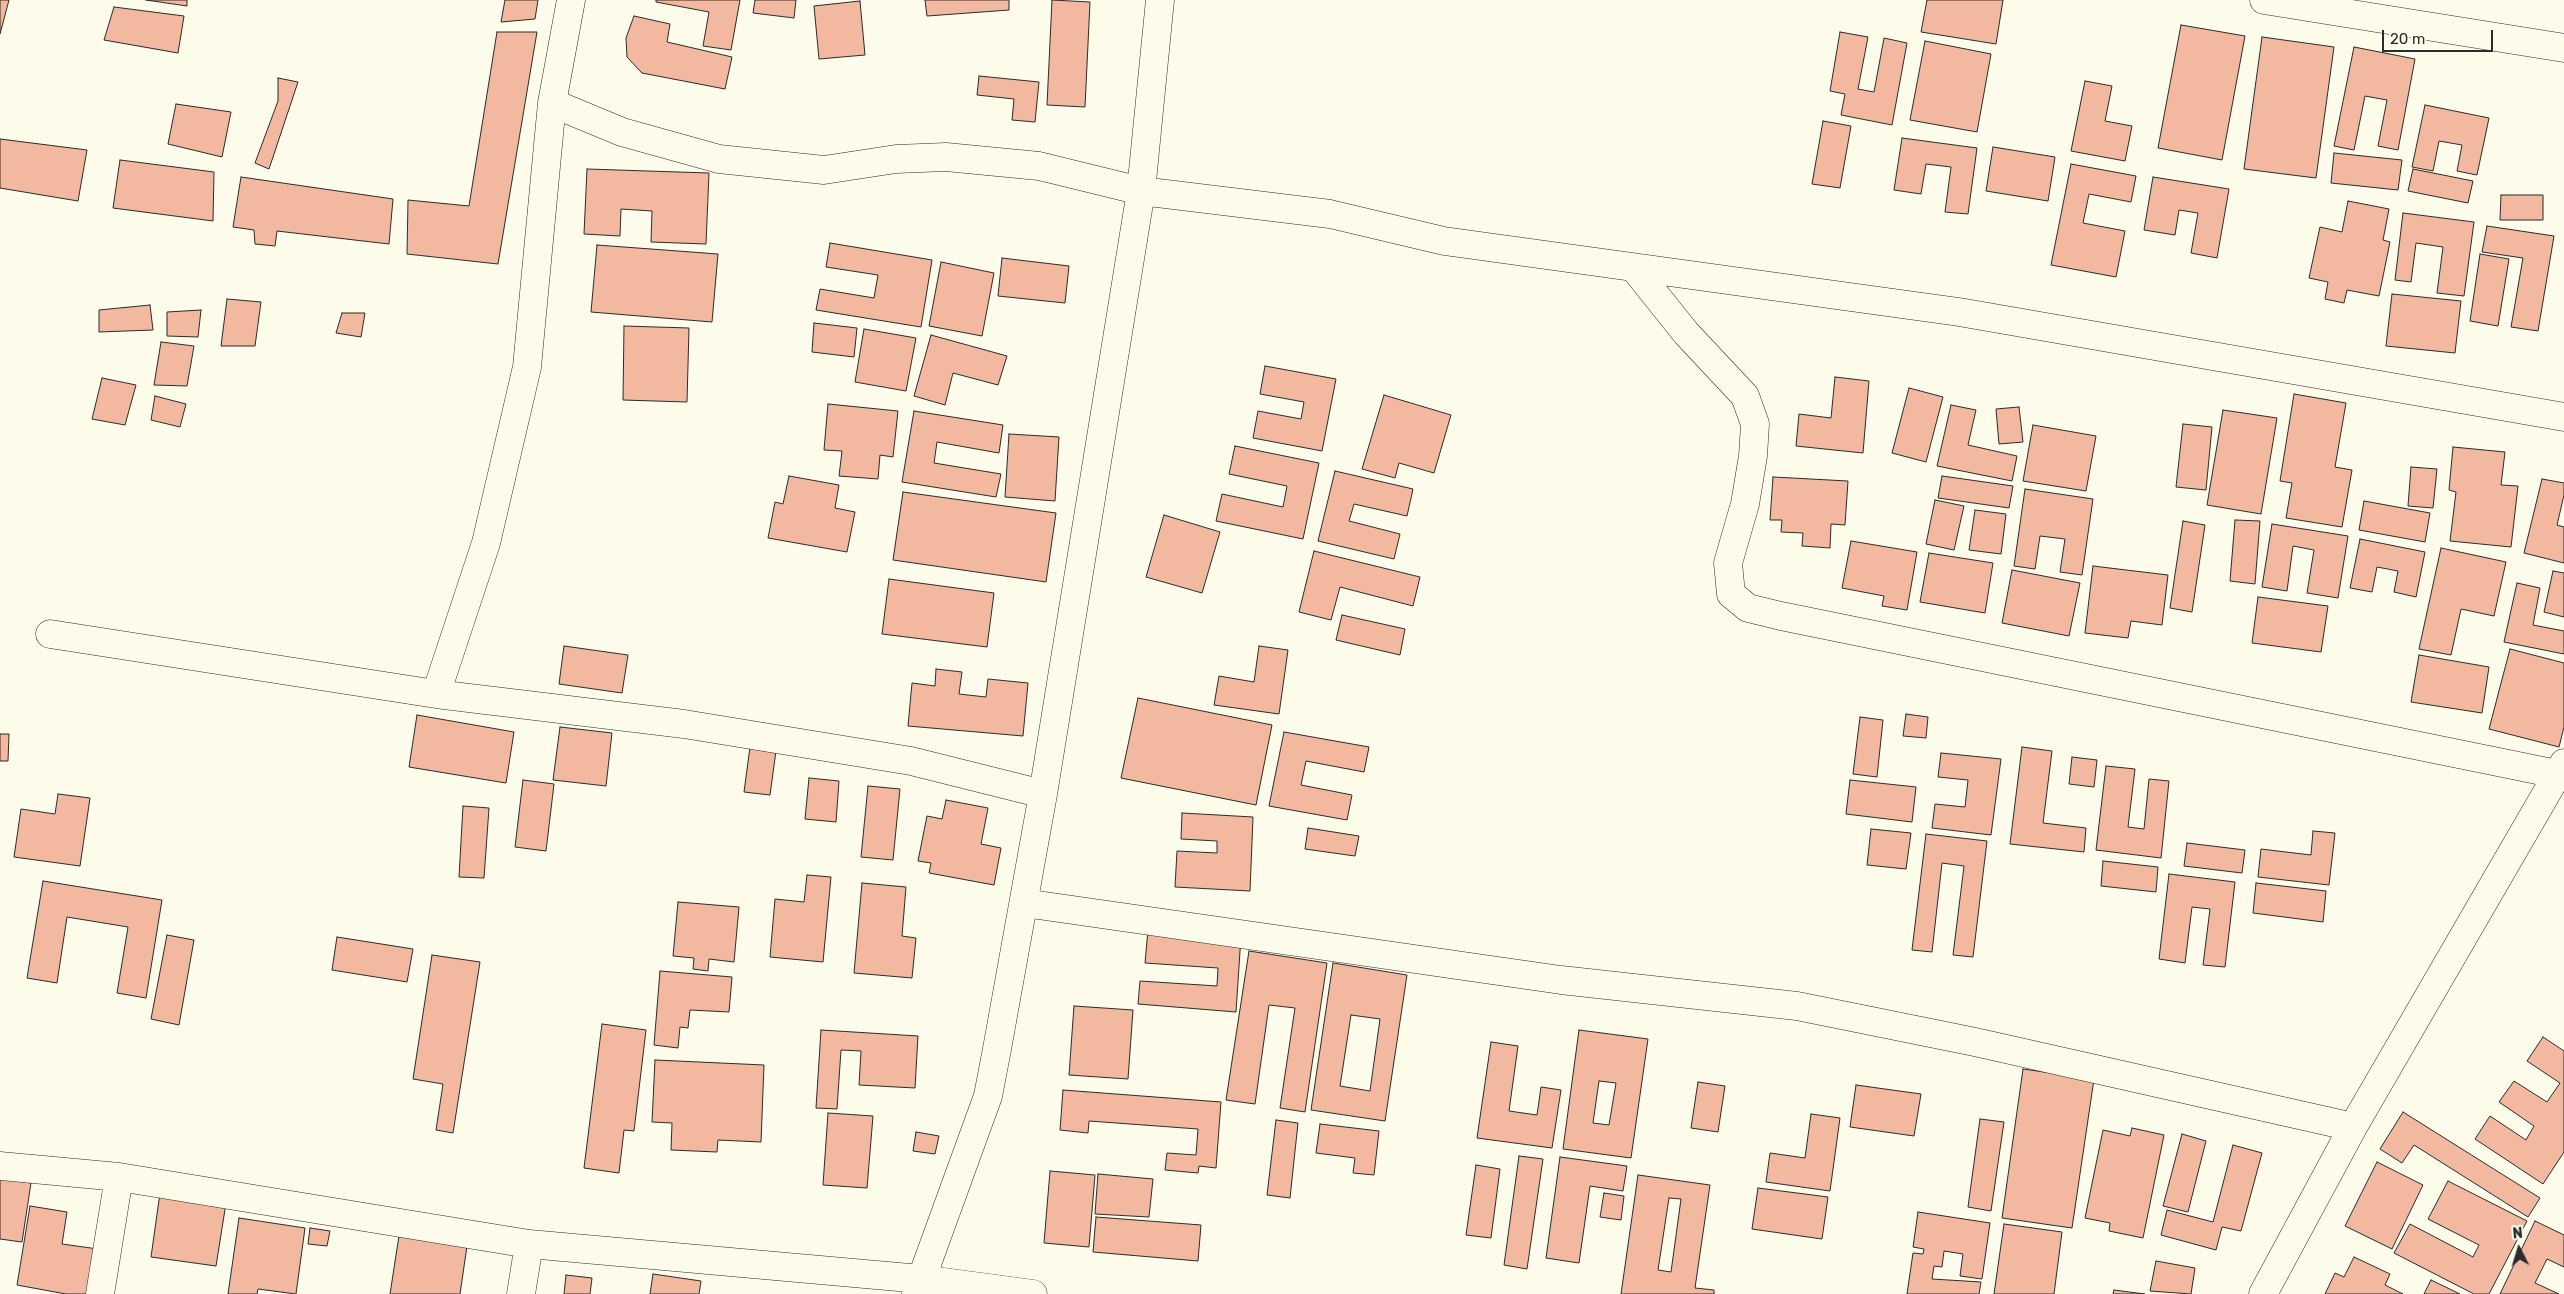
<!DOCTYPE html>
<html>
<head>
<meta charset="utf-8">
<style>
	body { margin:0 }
	#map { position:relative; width:2564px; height:1294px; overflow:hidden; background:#fdfbea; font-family:Rubik,sans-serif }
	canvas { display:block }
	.north { position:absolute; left:2494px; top:1224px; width:50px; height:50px; -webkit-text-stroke:4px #fdfbea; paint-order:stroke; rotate:355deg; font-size:14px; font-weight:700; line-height:20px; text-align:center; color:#2b2b2b }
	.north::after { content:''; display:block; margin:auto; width:18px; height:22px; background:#2b2b2b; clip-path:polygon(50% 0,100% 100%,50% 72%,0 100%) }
	.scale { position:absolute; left:2382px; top:30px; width:111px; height:22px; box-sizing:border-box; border:2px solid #2b2b2b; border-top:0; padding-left:6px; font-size:15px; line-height:18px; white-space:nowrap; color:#2b2b2b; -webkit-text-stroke:4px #fdfbea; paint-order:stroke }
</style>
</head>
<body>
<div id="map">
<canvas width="2564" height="1294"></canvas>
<div class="north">N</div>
<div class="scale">20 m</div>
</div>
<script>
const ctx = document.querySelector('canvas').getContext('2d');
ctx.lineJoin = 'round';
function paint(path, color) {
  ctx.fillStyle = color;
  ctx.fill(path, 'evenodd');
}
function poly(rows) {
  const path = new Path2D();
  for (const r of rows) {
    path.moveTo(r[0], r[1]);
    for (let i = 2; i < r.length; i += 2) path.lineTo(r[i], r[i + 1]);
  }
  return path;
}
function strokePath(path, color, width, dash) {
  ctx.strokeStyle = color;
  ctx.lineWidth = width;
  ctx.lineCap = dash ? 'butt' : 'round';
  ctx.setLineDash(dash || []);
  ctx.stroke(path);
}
const building = poly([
	[0,0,9,0,0,34,0,0],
	[146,0,187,0,187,6,146,0],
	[505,0,538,0,535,19,501,22,505,0],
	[656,0,740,0,731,50,703,46,709,12,656,2,656,0],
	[755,0,796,0,794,18,753,13,755,0],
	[925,0,1009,0,1009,10,927,16,925,0],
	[1052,0,1090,2,1085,107,1047,105,1052,0],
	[1927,0,2003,0,1996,44,1921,32,1927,0],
	[860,1,865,55,819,59,814,6,860,1],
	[114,7,184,16,178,53,104,40,114,7],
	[634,16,670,24,667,42,732,57,725,89,642,73,627,57,626,38,634,16],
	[2181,25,2245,36,2222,160,2158,148,2181,25],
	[497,32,537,32,498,264,407,254,408,200,469,206,497,32],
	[1840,32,1868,37,1858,89,1874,92,1884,38,1907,43,1892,125,1841,115,1845,94,1830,91,1840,32],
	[2262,37,2334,47,2316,178,2244,169,2262,37],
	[1925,41,1991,54,1977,132,1910,120,1925,41],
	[2354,47,2415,59,2398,150,2378,146,2387,100,2365,96,2354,150,2334,146,2354,47],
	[979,76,1039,82,1035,122,1012,120,1014,99,977,95,979,76],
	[278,78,298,82,269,169,255,163,278,101,278,78],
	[2085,81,2112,86,2105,121,2132,126,2125,161,2071,151,2085,81],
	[176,104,231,112,222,157,168,144,176,104],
	[2425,105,2489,118,2477,175,2457,171,2462,145,2439,141,2433,171,2412,167,2425,105],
	[1823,121,1851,126,1840,188,1812,184,1823,121],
	[1902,138,1977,148,1968,214,1945,212,1951,167,1926,164,1921,194,1894,190,1902,138],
	[0,139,87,150,78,201,0,188,0,139],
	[1993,147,2055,157,2048,201,1986,191,1993,147],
	[2334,153,2402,160,2398,190,2331,183,2334,153],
	[120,160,214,172,213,221,113,208,120,160],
	[2071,164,2136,176,2131,202,2089,194,2083,223,2125,231,2116,277,2051,265,2071,164],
	[587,169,709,173,706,244,651,242,652,211,621,209,620,236,584,234,587,169],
	[2413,169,2473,181,2468,203,2408,191,2413,169],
	[241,177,393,199,389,244,277,231,275,246,255,244,254,230,233,227,241,177],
	[2153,177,2229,189,2217,258,2191,253,2198,213,2179,210,2175,235,2144,230,2153,177],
	[2501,195,2543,195,2543,220,2500,220,2501,195],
	[2348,201,2389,209,2383,240,2390,242,2379,296,2347,290,2344,303,2325,299,2328,282,2309,278,2320,227,2342,232,2348,201],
	[2403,213,2474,222,2464,296,2437,293,2443,247,2416,243,2411,282,2395,280,2403,213],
	[2487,226,2554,236,2538,331,2511,327,2523,258,2482,252,2487,226],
	[830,243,932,260,921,327,816,310,820,289,874,298,878,275,826,267,830,243],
	[597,245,718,254,712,322,591,312,597,245],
	[2480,254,2509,259,2498,326,2470,321,2480,254],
	[1002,258,1069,266,1065,303,998,296,1002,258],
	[941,262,994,273,982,336,929,326,941,262],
	[2392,294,2461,301,2455,353,2386,346,2392,294],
	[227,299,261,302,255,346,221,346,227,299],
	[150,305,153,330,99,332,99,310,150,305],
	[201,310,198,337,167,336,167,312,201,310],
	[342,313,365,313,361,337,336,333,342,313],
	[814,323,857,328,854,357,812,352,814,323],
	[624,326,689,328,687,402,623,400,624,326],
	[864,329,916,338,906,391,855,382,864,329],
	[931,335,1007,356,998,385,953,373,945,405,914,396,931,335],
	[161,342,194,346,187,386,154,385,161,342],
	[1265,366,1336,379,1322,451,1253,438,1258,411,1301,419,1304,402,1260,394,1265,366],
	[1835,377,1869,381,1863,453,1796,446,1799,414,1831,418,1835,377],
	[102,378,136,385,125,425,92,419,102,378],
	[1909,388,1943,397,1926,462,1892,453,1909,388],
	[2294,394,2346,403,2335,467,2352,470,2342,527,2286,518,2292,483,2280,481,2294,394],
	[1384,395,1451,415,1434,473,1399,463,1395,478,1362,469,1384,395],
	[155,396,186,404,180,427,151,420,155,396],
	[828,404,898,411,893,457,880,455,878,479,839,476,842,451,824,450,828,404],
	[1951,405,1976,410,1968,445,2017,456,2012,481,1937,466,1951,405],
	[2019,407,2023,442,1999,444,1996,409,2019,407],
	[2223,410,2277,418,2261,514,2207,505,2223,410],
	[914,411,1003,425,999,453,937,442,934,463,1001,474,996,497,902,482,914,411],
	[2183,424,2212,427,2206,490,2176,487,2183,424],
	[2033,425,2096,436,2086,491,2023,481,2033,425],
	[1009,434,1059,437,1055,501,1005,497,1009,434],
	[1235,446,1319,463,1303,539,1216,521,1222,494,1283,507,1287,486,1229,474,1235,446],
	[2453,447,2505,452,2501,485,2518,486,2511,547,2450,541,2456,492,2449,490,2453,447],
	[2411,467,2437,469,2433,508,2408,506,2411,467],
	[1335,471,1413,489,1407,516,1354,504,1349,521,1400,534,1394,559,1318,541,1335,471],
	[789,476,839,485,835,508,855,512,847,552,768,538,775,502,783,504,789,476],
	[1942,476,2013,486,2009,508,1938,498,1942,476],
	[1773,477,1848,481,1845,525,1831,524,1830,548,1802,546,1803,533,1781,532,1782,520,1770,520,1773,477],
	[2542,479,2564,483,2564,495,2557,525,2564,527,2564,563,2524,553,2542,479],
	[2025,489,2093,499,2082,575,2060,572,2065,539,2040,536,2035,569,2014,566,2025,489],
	[903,492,1056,513,1046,582,893,560,903,492],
	[1935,500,1964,506,1954,550,1926,544,1935,500],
	[2364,501,2430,513,2425,542,2359,530,2364,501],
	[1975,510,2006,514,2001,554,1969,550,1975,510],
	[1164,515,1220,532,1202,593,1146,577,1164,515],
	[2235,520,2260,521,2255,584,2230,581,2235,520],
	[2183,521,2205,525,2192,612,2170,608,2183,521],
	[2272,524,2348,536,2338,598,2307,593,2314,550,2293,546,2287,591,2262,587,2272,524],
	[2360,539,2425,552,2416,597,2394,592,2398,571,2377,567,2372,592,2350,588,2360,539],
	[1851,541,1917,552,1907,610,1882,606,1884,596,1842,588,1851,541],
	[2441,548,2506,562,2494,616,2461,609,2451,655,2419,649,2441,548],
	[1314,551,1420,577,1413,606,1340,587,1331,620,1299,612,1314,551],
	[1929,553,1993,563,1985,613,1920,602,1929,553],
	[2093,566,2168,575,2162,625,2131,621,2128,638,2085,633,2093,566],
	[2012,570,2080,583,2069,636,2002,623,2012,570],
	[2553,571,2564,573,2564,617,2544,612,2553,571],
	[889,579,994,593,987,647,882,634,889,579],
	[2517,583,2540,588,2533,625,2564,631,2564,654,2504,642,2517,583],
	[2258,597,2328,606,2321,652,2252,643,2258,597],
	[1342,615,1405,629,1400,655,1336,640,1342,615],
	[564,646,628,655,622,693,559,684,564,646],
	[1259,646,1288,650,1279,714,1214,705,1219,676,1254,682,1259,646],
	[2510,649,2564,663,2564,727,2559,747,2489,729,2510,649],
	[2419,655,2489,667,2482,713,2411,702,2419,655],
	[936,669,962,672,959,694,986,697,988,679,1028,683,1023,736,908,726,912,683,935,686,936,669],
	[1138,698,1272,725,1256,805,1121,778,1138,698],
	[1906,714,1928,717,1926,738,1903,736,1906,714],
	[417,715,514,732,506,783,409,767,417,715],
	[1860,717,1883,720,1877,777,1853,774,1860,717],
	[560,727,612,733,606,786,553,780,560,727],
	[1284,732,1369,747,1364,772,1306,761,1301,785,1352,795,1347,820,1269,806,1284,732],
	[0,734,9,734,8,761,0,761,0,734],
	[750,747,776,751,770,795,744,792,750,747],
	[2022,747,2052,751,2043,823,2086,828,2084,852,2010,844,2022,747],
	[1941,753,2001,759,1991,835,1932,828,1935,804,1965,807,1968,780,1938,777,1941,753],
	[2072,757,2097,760,2094,787,2069,784,2072,757],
	[2106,766,2135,769,2128,827,2144,829,2149,779,2169,781,2161,858,2096,850,2106,766],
	[809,778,839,781,836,822,805,819,809,778],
	[523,780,554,784,546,851,515,847,523,780],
	[1850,780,1916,787,1912,822,1846,814,1850,780],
	[868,786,900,789,893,860,861,857,868,786],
	[58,794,90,798,80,866,14,857,21,809,55,814,58,794],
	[946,800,988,808,981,844,1001,848,994,885,929,873,931,863,918,861,927,816,942,819,946,800],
	[463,806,489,808,484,878,459,877,463,806],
	[1182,813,1253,817,1250,891,1175,887,1177,851,1217,853,1217,841,1181,839,1182,813],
	[1308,828,1359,836,1355,856,1305,849,1308,828],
	[1871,829,1911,833,1906,869,1867,865,1871,829],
	[2313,831,2335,833,2329,885,2258,877,2261,849,2311,855,2313,831],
	[1926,834,1987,841,1973,957,1953,955,1964,866,1942,863,1932,952,1912,950,1926,834],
	[2187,843,2245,850,2242,873,2184,866,2187,843],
	[2103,861,2158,867,2156,892,2101,886,2103,861],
	[2169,874,2235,882,2225,967,2203,965,2210,909,2192,907,2185,963,2159,959,2169,874],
	[807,875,831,877,823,962,770,957,775,899,804,902,807,875],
	[43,881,162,900,146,998,117,993,128,927,67,917,57,983,27,978,43,881],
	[862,883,906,887,902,936,916,938,912,978,854,973,862,883],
	[2256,883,2326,891,2323,922,2253,913,2256,883],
	[678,902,739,907,734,962,709,959,708,971,693,969,694,958,673,956,678,902],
	[1148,930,1241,936,1236,1012,1138,1004,1140,981,1217,986,1218,968,1145,963,1148,930],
	[167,935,194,940,179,1025,151,1019,167,935],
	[337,937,413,949,407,982,332,970,337,937],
	[1249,951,1327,963,1305,1112,1280,1108,1295,1008,1269,1005,1255,1104,1226,1100,1249,951],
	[432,955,480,962,453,1133,436,1130,443,1084,413,1079,432,955],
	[1333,963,1407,975,1385,1121,1311,1110,1333,963],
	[1351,1015,1380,1019,1370,1091,1340,1086,1351,1015],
	[660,971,732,977,729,1012,690,1010,688,1028,680,1027,678,1048,654,1045,660,971],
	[1074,1006,1133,1010,1128,1079,1069,1075,1074,1006],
	[602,1024,646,1030,634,1131,624,1130,619,1173,584,1168,602,1024],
	[821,1030,918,1036,915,1088,859,1085,861,1051,841,1050,837,1109,816,1108,821,1030],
	[1579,1030,1648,1039,1631,1158,1563,1149,1579,1030],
	[1599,1081,1616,1083,1609,1125,1593,1123,1599,1081],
	[2543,1037,2564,1051,2564,1152,2543,1184,2475,1139,2490,1116,2526,1140,2534,1126,2499,1102,2514,1081,2547,1102,2560,1083,2527,1061,2543,1037],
	[1491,1042,1518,1046,1509,1111,1537,1115,1541,1087,1561,1090,1552,1148,1477,1138,1491,1042],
	[655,1060,764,1065,761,1142,718,1140,717,1152,671,1150,672,1123,652,1122,655,1060],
	[2023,1069,2094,1079,2072,1228,2002,1218,2023,1069],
	[1698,1082,1725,1086,1718,1132,1691,1128,1698,1082],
	[1856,1085,1921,1094,1914,1136,1850,1127,1856,1085],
	[1063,1090,1221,1102,1216,1168,1199,1166,1198,1173,1165,1170,1167,1153,1196,1155,1198,1129,1089,1121,1088,1133,1060,1130,1063,1090],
	[2403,1112,2540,1198,2528,1217,2414,1145,2402,1163,2380,1149,2403,1112],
	[828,1113,873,1116,867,1188,823,1185,828,1113],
	[1811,1114,1840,1118,1830,1191,1766,1182,1770,1153,1805,1158,1811,1114],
	[1980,1119,2004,1122,1991,1211,1968,1207,1980,1119],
	[1276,1120,1298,1123,1290,1198,1267,1195,1276,1120],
	[1320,1124,1379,1131,1374,1175,1353,1173,1355,1158,1316,1153,1320,1124],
	[2132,1128,2164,1135,2143,1238,2109,1231,2110,1223,2085,1218,2103,1130,2130,1136,2132,1128],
	[916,1132,939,1136,935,1154,913,1151,916,1132],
	[2182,1134,2206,1141,2188,1212,2163,1206,2182,1134],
	[2233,1145,2262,1153,2241,1231,2222,1227,2216,1250,2161,1235,2167,1210,2213,1222,2233,1145],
	[1519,1156,1543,1159,1527,1269,1504,1265,1519,1156],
	[1560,1157,1627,1166,1623,1191,1590,1186,1579,1263,1546,1258,1560,1157],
	[2377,1162,2423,1185,2392,1249,2345,1226,2377,1162],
	[1476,1165,1500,1169,1491,1238,1466,1235,1476,1165],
	[1050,1171,1095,1175,1089,1247,1044,1243,1050,1171],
	[1098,1174,1153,1179,1149,1217,1095,1214,1098,1174],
	[1638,1175,1710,1185,1695,1288,1714,1290,1714,1294,1621,1294,1638,1175],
	[1669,1198,1681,1199,1671,1272,1658,1270,1669,1198],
	[0,1178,31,1183,22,1242,0,1239,0,1178],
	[2448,1181,2527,1221,2489,1294,2474,1294,2394,1253,2410,1224,2473,1257,2479,1245,2428,1219,2448,1181],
	[1758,1188,1828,1197,1822,1239,1752,1229,1758,1188],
	[160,1193,226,1203,216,1266,151,1257,160,1193],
	[1604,1193,1624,1196,1621,1220,1600,1217,1604,1193],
	[30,1206,67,1212,62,1244,98,1249,91,1294,66,1294,17,1285,30,1206],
	[1918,1212,1990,1223,1982,1279,1960,1276,1963,1254,1944,1251,1942,1267,1934,1266,1932,1279,1981,1282,1979,1294,1907,1294,1913,1253,1923,1254,1924,1249,1913,1247,1918,1212],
	[1096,1217,1201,1225,1198,1261,1093,1252,1096,1217],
	[239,1218,305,1228,296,1294,258,1289,257,1294,228,1294,239,1218],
	[2535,1221,2564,1235,2564,1267,2547,1259,2535,1283,2559,1294,2500,1294,2535,1221],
	[2004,1224,2062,1232,2054,1294,1994,1294,2004,1224],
	[310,1228,330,1231,327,1246,308,1244,310,1228],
	[399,1236,467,1246,460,1294,390,1294,399,1236],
	[2354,1257,2390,1274,2385,1285,2403,1294,2325,1294,2335,1273,2344,1277,2354,1257],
	[2156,1261,2195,1268,2191,1294,2150,1291,2156,1261],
	[653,1274,701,1281,699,1294,650,1294,653,1274],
	[566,1275,592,1278,590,1294,564,1294,566,1275],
	[2431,1280,2460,1294,2424,1294,2431,1280],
	[2114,1290,2145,1294,2113,1294,2114,1290]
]);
const minor = poly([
	[2264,0,2564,48],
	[552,103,622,132,719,159,824,170,896,159,946,157,1039,166,1141,191,1330,214,1444,241,1959,312,2564,417],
	[1634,268,1686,333,1745,396,1755,424,1753,456,1745,504,1728,563,1731,594,1748,608,1781,616,2557,774],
	[50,634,436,694,684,724,911,761,1043,794],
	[436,694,486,543,527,367,552,103,571,0],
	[1024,903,1561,980,1797,1006,1975,1042,2353,1127],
	[0,1166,119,1177,529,1244,921,1279,1033,1294],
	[100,1294,119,1177],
	[521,1294,529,1244],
	[916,1294,988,1096,997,1049,1043,794,1141,191,1160,0],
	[2263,1294,2353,1127,2564,763]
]);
paint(building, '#f2b8a0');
strokePath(building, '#2b2b2b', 1);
strokePath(minor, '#2b2b2b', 29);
strokePath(minor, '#fdfbea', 28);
</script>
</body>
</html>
